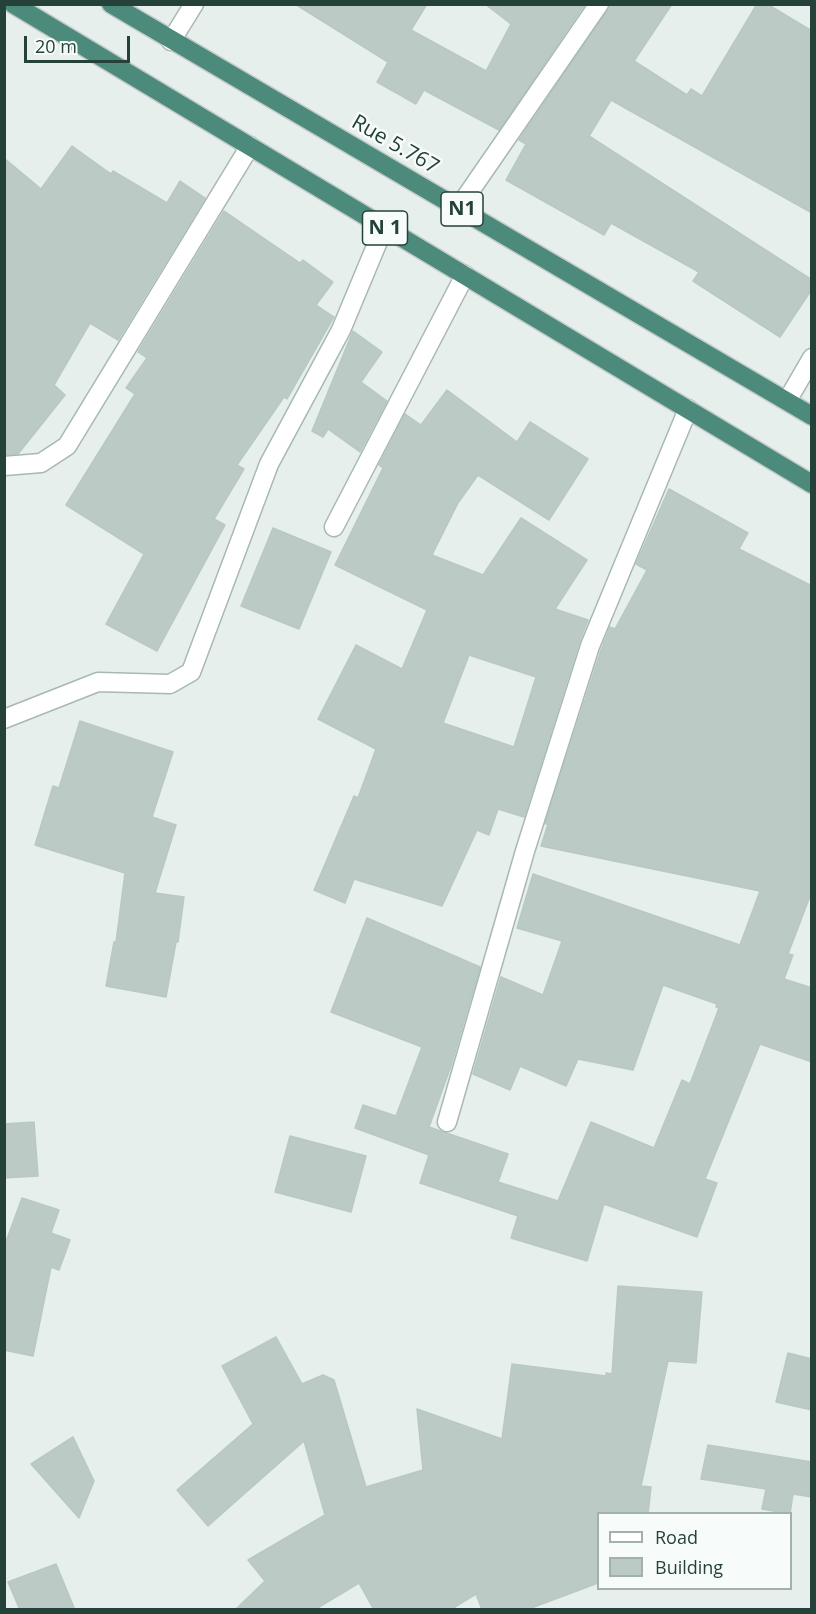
<!DOCTYPE html>
<html>
<head>
<meta charset="utf-8">
<style>
	body { margin:0 }
	#map { position:relative; width:816px; height:1614px; overflow:hidden; background:#e6efeb; font-family:"Open Sans",sans-serif }
	canvas { display:block }
	.frame { position:absolute; inset:0; border:6px solid #24423a; pointer-events:none }
	.legend { position:absolute; left:597px; top:1512px; width:195px; height:78px; box-sizing:border-box; background:#f7fbf9; border:2px solid #a3b1ad; margin:0; padding:8px 10px; list-style:none; font-size:18px; color:#24423a }
	.legend li { display:flex; align-items:center; gap:12px; height:30px }
	.legend b { width:30px; border:2px solid #a3b1ad }
	.scale { position:absolute; left:24px; top:36px; width:106px; height:27px; box-sizing:border-box; border:3px solid #24423a; border-top:0; padding-left:8px; font-size:18px; line-height:21px; white-space:nowrap; color:#24423a; -webkit-text-stroke:4px #f7fbf9; paint-order:stroke }
</style>
</head>
<body>
<div id="map">
<canvas width="816" height="1614"></canvas>
<div class="frame"></div>
<ul class="legend">
<li><b style="height:8px;background:#fff"></b>Road</li>
<li><b style="height:16px;background:#bbcac4"></b>Building</li>
</ul>
<div class="scale">20 m</div>
</div>
<script>
const ctx = document.querySelector('canvas').getContext('2d');
ctx.lineJoin = 'round';
function paint(path, color) {
  ctx.fillStyle = color;
  ctx.fill(path, 'evenodd');
}
function poly(rows) {
  const path = new Path2D();
  for (const r of rows) {
    path.moveTo(r[0], r[1]);
    for (let i = 2; i < r.length; i += 2) path.lineTo(r[i], r[i + 1]);
  }
  return path;
}
function strokePath(path, color, width, dash) {
  ctx.strokeStyle = color;
  ctx.lineWidth = width;
  ctx.lineCap = dash ? 'butt' : 'round';
  ctx.setLineDash(dash || []);
  ctx.stroke(path);
}
function drawText(font, color, halo, rows, align = 'center') {
  ctx.font = font + ' "Open Sans",sans-serif';
  ctx.lineWidth = 5;
  ctx.setLineDash([]);
  ctx.textBaseline = 'middle';
  ctx.strokeStyle = halo;
  ctx.fillStyle = color;
  for (const [text, x, y, turn = 0] of rows) {
    ctx.save();
    ctx.translate(x, y);
    ctx.rotate((+turn || 0) * Math.PI / 180);
    ctx.textAlign = isNaN(turn) ? turn : align;
    if (halo) ctx.strokeText(text, 0, 0);
    ctx.fillText(text, 0, 0);
    ctx.restore();
  }
}
const building = poly([
	[295,4,427,4,411,30,486,71,511,24,485,4,585,4,499,130,424,90,416,104,377,82,388,62,295,4],
	[610,4,672,4,634,61,687,95,691,89,702,96,757,4,767,4,812,31,812,213,611,100,589,136,812,280,812,289,780,337,693,281,699,272,611,223,604,235,506,180,526,144,519,140,608,10,610,4],
	[72,146,111,174,113,171,167,203,180,181,205,198,118,340,90,323,54,385,65,395,18,454,4,455,4,158,41,189,72,146],
	[224,211,300,263,303,260,333,282,316,305,334,317,287,399,284,397,237,465,244,469,214,519,225,525,157,651,106,624,144,554,66,505,135,394,126,388,147,358,138,352,224,211],
	[353,331,382,352,361,382,387,401,360,452,328,429,323,437,312,431,353,331],
	[447,390,517,442,530,422,588,459,549,520,478,475,458,503,432,555,483,575,521,518,587,560,555,609,588,620,579,643,524,817,498,809,489,835,477,830,442,906,354,879,345,903,314,890,354,796,358,798,376,749,318,719,356,645,402,669,427,610,335,565,383,468,379,465,405,414,421,425,447,390],
	[469,655,536,677,514,747,443,723,469,655],
	[669,489,748,533,739,549,812,586,812,891,788,954,793,955,784,979,812,988,812,1062,760,1044,705,1179,717,1183,697,1237,604,1204,587,1261,511,1238,518,1216,420,1183,429,1155,355,1128,363,1105,396,1116,422,1047,331,1012,367,918,480,967,451,1066,429,1127,508,1154,498,1182,558,1201,591,1122,654,1148,682,1080,690,1084,719,1008,716,1007,717,1004,663,985,633,1070,578,1059,566,1086,520,1066,510,1090,473,1074,501,977,543,995,562,941,517,928,533,874,740,945,760,891,541,846,548,824,545,824,601,650,610,627,615,629,647,570,636,564,669,489],
	[273,528,331,552,299,629,241,606,273,528],
	[80,721,173,752,152,817,176,825,155,893,184,897,178,942,176,942,166,997,106,986,114,942,116,942,125,873,35,845,53,786,59,788,80,721],
	[34,1122,38,1176,4,1178,4,1124,34,1122],
	[290,1136,366,1156,351,1212,275,1192,290,1136],
	[22,1198,59,1210,51,1233,70,1240,59,1270,51,1267,33,1356,4,1350,4,1247,22,1198],
	[618,1286,702,1292,696,1363,668,1361,641,1486,651,1487,648,1514,598,1514,598,1583,526,1610,482,1610,476,1594,450,1610,374,1610,359,1583,314,1610,235,1610,265,1581,248,1560,325,1515,304,1441,208,1526,177,1490,253,1424,222,1366,276,1337,302,1384,323,1375,334,1380,366,1487,423,1470,417,1409,502,1439,512,1364,606,1376,606,1373,612,1374,618,1286],
	[788,1353,812,1359,812,1410,776,1402,788,1353],
	[73,1437,94,1481,79,1518,31,1464,73,1437],
	[708,1445,812,1462,812,1497,793,1494,790,1514,762,1509,766,1489,701,1479,708,1445],
	[56,1564,75,1610,20,1610,8,1582,56,1564]
]);
const minor = poly([
	[171,41,194,4],
	[459,207,599,4],
	[787,401,812,358],
	[4,466,41,463,67,446,250,146],
	[334,527,465,275],
	[4,719,98,682,170,684,191,672,269,464,341,330,384,227],
	[447,1122,525,851,590,646,688,409]
]);
const trunk = poly([
	[13,4,812,484],
	[111,4,812,416]
]);
const shields = [
	[462,209,42],
	[385,228,45]
];
const shieldNames = [
	["N1",462,209],
	["N 1",385,228]
];
const streetNames = [
	["Rue 5.767",395,145,30]
];
paint(building, '#bbcac4');
strokePath(building, '#b8c9c2', 1.5);
strokePath(minor, '#a8b8b2', 21);
strokePath(trunk, '#c2cac8', 21);
strokePath(minor, '#fff', 18);
strokePath(trunk, '#4c8a7c', 18);
for (const [x, y, w] of shields) {
  const box = new Path2D();
  box.roundRect(x - w / 2, y - 17, w, 34, 4.5);
  ctx.fillStyle = '#f7fbf9';
  ctx.fill(box);
  strokePath(box, '#24423a', 1.5);
}
drawText('bold 20px', '#24423a', null, shieldNames);
drawText('21px', '#24423a', '#f7fbf9', streetNames);
</script>
</body>
</html>
